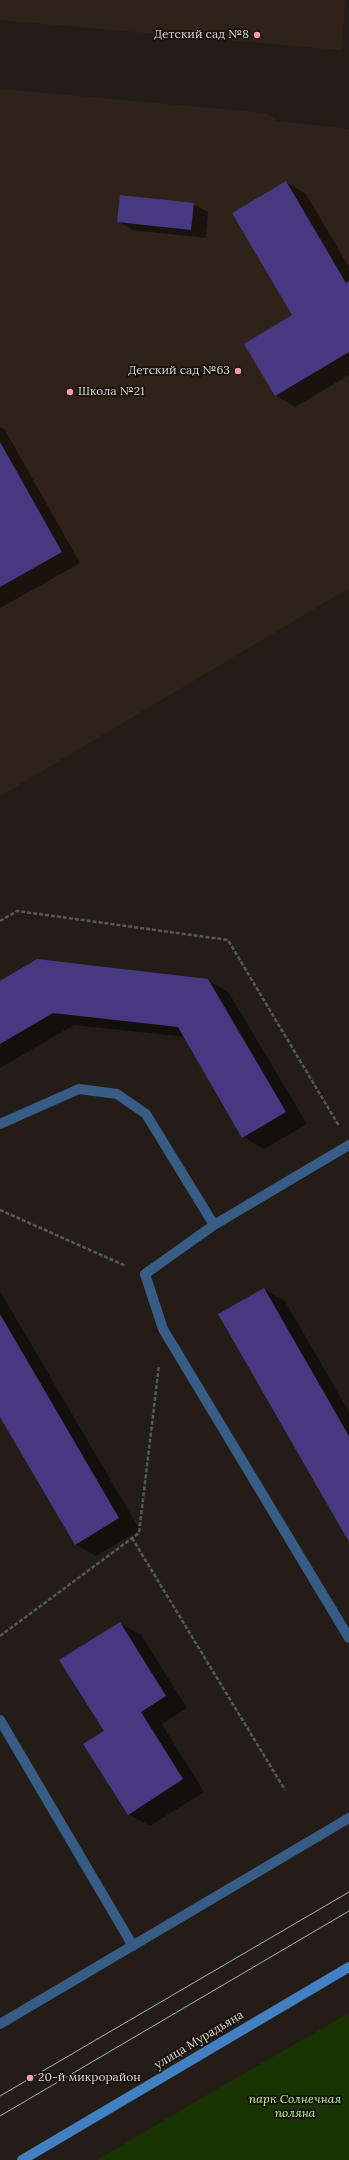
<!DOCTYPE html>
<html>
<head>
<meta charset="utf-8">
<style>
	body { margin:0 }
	canvas { display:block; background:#241d17 }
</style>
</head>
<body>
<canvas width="349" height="2160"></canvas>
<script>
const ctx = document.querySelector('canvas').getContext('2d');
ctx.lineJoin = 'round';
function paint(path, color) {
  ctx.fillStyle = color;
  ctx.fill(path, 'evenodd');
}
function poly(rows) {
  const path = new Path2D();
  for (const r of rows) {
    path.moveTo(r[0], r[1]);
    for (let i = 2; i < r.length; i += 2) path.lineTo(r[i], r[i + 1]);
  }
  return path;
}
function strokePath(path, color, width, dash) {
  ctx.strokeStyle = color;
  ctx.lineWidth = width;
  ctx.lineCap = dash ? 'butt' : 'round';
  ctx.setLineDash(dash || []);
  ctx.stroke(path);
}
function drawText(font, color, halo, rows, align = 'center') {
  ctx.font = font + ' Lora,serif';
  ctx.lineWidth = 4;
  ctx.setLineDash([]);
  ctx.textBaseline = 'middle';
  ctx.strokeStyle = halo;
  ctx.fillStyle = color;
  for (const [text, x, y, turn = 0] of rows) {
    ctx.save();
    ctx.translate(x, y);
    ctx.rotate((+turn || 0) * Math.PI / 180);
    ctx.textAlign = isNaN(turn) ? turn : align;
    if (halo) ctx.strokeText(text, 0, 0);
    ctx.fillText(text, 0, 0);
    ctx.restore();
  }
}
const built = poly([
	[0,0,346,0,341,50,0,20],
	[0,89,265,113,277,121,349,129,349,588,0,796]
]);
const green = poly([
	[349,2013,349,2160,97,2160,212,2092]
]);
const shadow = poly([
	[286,182,306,194,349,267,349,375,295,407,275,395,294,315],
	[193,204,208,212,206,238,133,230,119,222],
	[0,427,5,430,80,563,0,608],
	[208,980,229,993,307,1124,264,1149,243,1137,185,1037,74,1025,0,1068,0,983],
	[264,1289,285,1301,349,1412,349,1540],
	[0,1291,140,1530,96,1556,75,1544,0,1415],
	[120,1623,141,1635,187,1708,162,1724,204,1792,150,1826,128,1814,105,1731]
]);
const building = poly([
	[286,181,346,283,349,281,349,352,275,396,244,344,292,315,232,213],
	[120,195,194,203,191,230,117,222],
	[0,442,62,552,0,587],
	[37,959,208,979,286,1112,242,1138,178,1027,53,1013,0,1044,0,981],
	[264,1288,349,1436,349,1542,218,1314],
	[0,1314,119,1518,75,1545,0,1417],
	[120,1622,166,1696,141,1712,183,1779,128,1815,83,1744,104,1731,59,1660]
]);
const path = poly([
	[0,921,17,911,228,940,339,1126],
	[0,1210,126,1266],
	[132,1538,285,1790],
	[0,1636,139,1533,159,1365]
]);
const service = poly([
	[0,1124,79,1089,117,1094,146,1114,214,1225,145,1274,163,1329,349,1638],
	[214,1225,349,1145],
	[0,1720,133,1946],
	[0,2024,349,1818]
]);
const secondary = poly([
	[22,2160,349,1967]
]);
const tram = poly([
	[0,2096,349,1892],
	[0,2116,349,1911]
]);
const markers = [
	[257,35,4,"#f09ab6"],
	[238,371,4,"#f09ab6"],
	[70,392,4,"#f09ab6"],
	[30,2078,4,"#f09ab6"]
];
const poiNames = [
	["Детский сад №8",249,35],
	["Детский сад №63",230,371],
	["Школа №21",78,392,"left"],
	["20-й микрорайон",38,2078,"left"]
];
const streetNames = [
	["улица Мурадьяна",199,2040,-31]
];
const parkNames = [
	["парк Солнечная",295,2100],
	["поляна",295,2114]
];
paint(built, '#2f2319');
paint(green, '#173401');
paint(shadow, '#0007');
paint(building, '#483882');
strokePath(path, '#5c5651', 2.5, [4, 2]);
strokePath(service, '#375d87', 10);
strokePath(secondary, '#4180c3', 10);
strokePath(tram, '#b1aba7', 1);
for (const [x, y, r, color] of markers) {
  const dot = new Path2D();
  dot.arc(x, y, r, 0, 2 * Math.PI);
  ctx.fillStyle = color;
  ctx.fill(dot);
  strokePath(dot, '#1b140e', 1.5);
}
drawText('12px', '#d9d4d0', '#1b140e', poiNames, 'right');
drawText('12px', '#d9d4d0', '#1b140e', streetNames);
drawText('italic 12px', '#b6f890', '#1b140e', parkNames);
</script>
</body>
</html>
